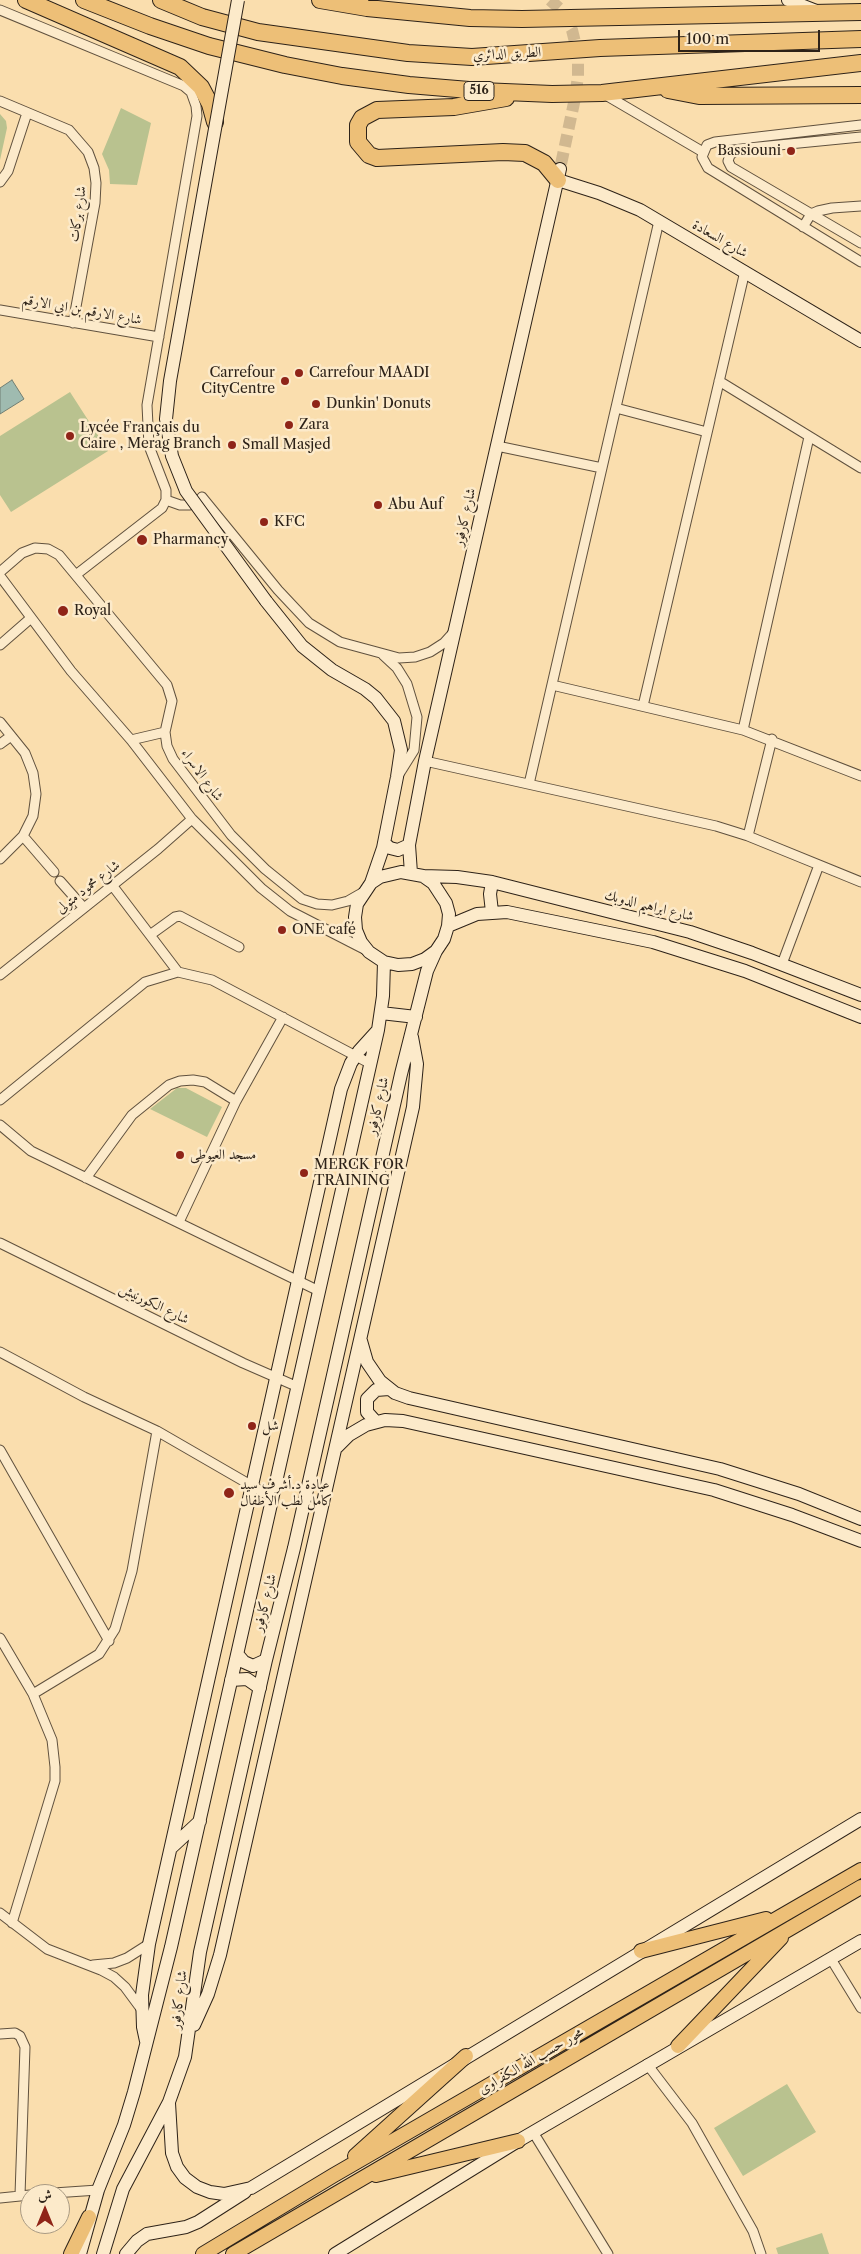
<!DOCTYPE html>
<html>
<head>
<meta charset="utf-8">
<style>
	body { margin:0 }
	#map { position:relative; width:861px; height:2254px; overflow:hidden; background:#fadeae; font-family:"Libre Caslon Text",Amiri,serif }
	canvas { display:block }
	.north { position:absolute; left:20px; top:2184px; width:50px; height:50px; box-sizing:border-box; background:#fceaca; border:1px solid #a99a83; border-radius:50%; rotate:0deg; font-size:14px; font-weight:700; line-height:20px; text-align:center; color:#2d2218 }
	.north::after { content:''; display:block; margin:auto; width:18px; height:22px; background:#8f2418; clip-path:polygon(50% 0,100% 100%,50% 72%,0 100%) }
	.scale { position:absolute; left:678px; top:30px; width:142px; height:22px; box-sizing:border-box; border:2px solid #2d2218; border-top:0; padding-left:6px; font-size:15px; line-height:18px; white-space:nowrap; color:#2d2218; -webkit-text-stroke:4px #fceaca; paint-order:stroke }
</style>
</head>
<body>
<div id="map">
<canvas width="861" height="2254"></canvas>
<div class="north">ش</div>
<div class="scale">100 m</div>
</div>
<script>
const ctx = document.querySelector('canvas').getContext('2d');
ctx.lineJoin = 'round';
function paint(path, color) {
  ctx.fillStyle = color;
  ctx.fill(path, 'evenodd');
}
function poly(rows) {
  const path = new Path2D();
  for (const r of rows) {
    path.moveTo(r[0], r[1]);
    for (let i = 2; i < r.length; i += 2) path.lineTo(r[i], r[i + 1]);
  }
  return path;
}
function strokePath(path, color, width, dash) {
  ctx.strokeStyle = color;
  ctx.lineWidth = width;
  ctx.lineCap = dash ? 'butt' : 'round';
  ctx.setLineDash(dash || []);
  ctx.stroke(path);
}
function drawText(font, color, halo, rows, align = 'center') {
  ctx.font = font + ' "Libre Caslon Text",Amiri,serif';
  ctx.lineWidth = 5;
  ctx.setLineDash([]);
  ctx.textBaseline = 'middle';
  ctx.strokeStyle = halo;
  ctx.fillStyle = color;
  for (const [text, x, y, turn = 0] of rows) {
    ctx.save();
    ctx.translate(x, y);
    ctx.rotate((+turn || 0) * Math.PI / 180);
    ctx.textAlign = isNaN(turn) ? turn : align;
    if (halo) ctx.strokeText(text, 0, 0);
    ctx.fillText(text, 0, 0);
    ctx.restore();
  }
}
const green = poly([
	[121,108,151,123,137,185,110,184,109,170,102,154],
	[0,114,6,121,7,128,0,160],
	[70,392,108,451,11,512,0,495,0,436],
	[177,1088,186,1088,222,1107,207,1137,150,1109],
	[787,2084,816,2132,743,2176,714,2128],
	[822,2233,829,2254,778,2254,776,2248]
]);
const water = poly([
	[12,380,24,399,0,414,0,388,12,380]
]);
const secondaryTunnel = poly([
	[550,0,559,8,572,30,578,54,578,76,575,98,560,169]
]);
const street = poly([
	[0,10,184,86,191,92,196,106,197,116,147,405,149,446,166,490,166,500,162,508,77,574],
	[604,94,703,152],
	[0,101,69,130,88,152,94,168,96,183,95,203,73,323],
	[861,125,715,142,707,145,702,157,708,168,861,262],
	[861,137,738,149,730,155,728,161,731,167,861,243],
	[0,182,8,171,27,113],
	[803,227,811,214,818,211,832,208,861,206],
	[0,310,159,337],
	[719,381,861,468],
	[616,408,707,432],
	[497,446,602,468],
	[166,500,180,505,190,505,199,501,202,497,278,590,309,623,340,642,399,658,415,657,430,652,444,643,453,633],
	[0,572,22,553,35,548,48,549,59,555,167,685,172,701,165,732,167,746,173,759,231,835,265,869,302,899,317,904,332,905,348,901,362,893],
	[0,576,71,671,131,740,192,819,261,888,290,911,366,950],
	[0,645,31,618],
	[383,655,397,668,407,684,417,717,414,750,399,774],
	[552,685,743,730,861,776],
	[643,706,745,271],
	[0,722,25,753,33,773,36,794,33,816,23,836,0,859],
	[743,730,809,437],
	[131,740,165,732],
	[0,744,11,736],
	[425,761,716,826,748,836,861,882],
	[529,784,659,221],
	[23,836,54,872],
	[748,836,772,739],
	[60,881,83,907],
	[112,885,178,972],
	[150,935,175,917,180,916,239,947],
	[782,964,819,865],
	[0,975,158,849,192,819],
	[0,1100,145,982,178,972,212,980,371,1064],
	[0,1125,31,1151,319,1291],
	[86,1178,132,1115,169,1085,180,1081,193,1080,205,1082,236,1101],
	[179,1222,236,1101,283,1017],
	[0,1243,243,1363,298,1387],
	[0,1352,84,1397,157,1431,273,1498],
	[0,1450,109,1641],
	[0,1638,33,1694,52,1740,55,1767,55,1781,12,1923],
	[33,1694,99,1654,115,1629,132,1571,157,1431],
	[0,1913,47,1949,101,1970,114,1977,125,1987,142,2010],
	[831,1959,861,2008],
	[93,1965,114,1963,127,1958,149,1944],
	[0,2034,15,2033,20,2036,25,2047,20,2195],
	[647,2064,692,2123,753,2231,761,2254],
	[533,2132,608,2254],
	[39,2194,98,2190],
	[0,2198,30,2195]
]);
const secondary = poly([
	[788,0,819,12],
	[558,180,599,193,640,210,861,341],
	[266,601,302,646,332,670,365,689,376,698,394,721,401,750,397,777,383,848,371,883],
	[384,843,390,848,398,850,409,845],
	[411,873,409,845,425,761,560,169],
	[423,876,457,877,492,882,690,932,752,953,861,995],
	[492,882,490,894,492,912],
	[448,926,477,914,507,912,653,942,745,971,861,1017],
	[381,1013,416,1017],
	[361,1341,367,1362,380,1381,395,1393,409,1398,720,1469,799,1494,861,1519],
	[376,1422,367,1412,367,1399,376,1390,389,1389],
	[337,1447,349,1435,366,1425,385,1420,403,1421,714,1490,792,1515,861,1541],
	[238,1655,244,1662,253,1666,266,1660],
	[231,1680,247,1679,260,1688],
	[171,1848,200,1821],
	[194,2025,208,1994,220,1955,413,1107,417,1064,412,1037],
	[146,2041,143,2027,142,1995,149,1944,341,1089,351,1063,359,1051,378,1030],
	[169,2103,172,2153,177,2167,185,2178,197,2187,210,2192,224,2194,251,2188,861,1819],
	[80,2254,98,2190,124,2125,134,2092,171,1947,378,1030,383,996,384,962],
	[103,2254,123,2189,169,2102,185,2057,200,1952,266,1660,294,1548,401,1074,427,971,436,951,444,939,448,926,449,914,446,903,433,883,423,876,401,872,380,877,371,883,357,904,355,917,356,930,361,942,369,952,384,962,398,965,412,964,425,959,436,951],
	[126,2254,137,2241,147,2234,186,2227,198,2222,245,2192],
	[335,2254,518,2141,861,1941]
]);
const primary = poly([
	[641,1951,766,1919],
	[678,2046,781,1938],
	[355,2156,466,2056],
	[376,2175,518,2141],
	[71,2254,89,2217],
	[203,2254,334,2175,861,1870],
	[233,2254,861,1887]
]);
const highway = poly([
	[26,0,180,67,201,87,210,104,215,122],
	[84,0,150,26,209,46,285,65,342,76,409,85,481,91,552,94,602,93,861,63],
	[161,0,202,17,258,32,408,53,472,57,600,48,861,39],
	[320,0,367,8,470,18,522,19,861,12],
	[668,90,699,96,861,95],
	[506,98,454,107,377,110,362,118,358,125,358,142,369,155,377,158,503,152,525,153,544,163,558,180]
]);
const secondaryBridge = poly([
	[238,0,170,381,166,419,172,456,186,491,266,601]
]);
const markers = [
	[791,151,5,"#8f2418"],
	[299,373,5,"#8f2418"],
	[285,381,5,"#8f2418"],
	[316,404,5,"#8f2418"],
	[289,425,5,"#8f2418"],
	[70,436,5,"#8f2418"],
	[232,445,5,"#8f2418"],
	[378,505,5,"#8f2418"],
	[264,522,5,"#8f2418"],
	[142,540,6,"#8f2418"],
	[63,611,6,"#8f2418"],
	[282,930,5,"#8f2418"],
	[180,1155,5,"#8f2418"],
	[304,1173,5,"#8f2418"],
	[252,1426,5,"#8f2418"],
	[229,1493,6,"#8f2418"]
];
const shields = [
	[479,91,30]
];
const shieldNames = [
	["516",479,91]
];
const streetNames = [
	["الطريق الدائري",507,54,-3],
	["شارع بركات",78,214,-82],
	["شارع السعادة",720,239,30],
	["شارع الارقم بن ابي الارقم",82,310,10],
	["شارع كارفور",465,517,-77],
	["شارع الاسراء",202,775,54],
	["شارع محمود متولى",88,887,-38],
	["شارع ابراهيم الدوبك",649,906,14],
	["شارع كارفور",378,1106,-77],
	["شارع الكورنيش",154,1304,26],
	["شارع كارفور",265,1603,-76],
	["شارع كارفور",179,2000,-83],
	["محور حسب الله الكفراوى",531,2061,-30]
];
const poiNames = [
	["Bassiouni",781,151,"right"],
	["Carrefour",275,373,"right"],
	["CityCentre",275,389,"right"],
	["Carrefour MAADI",309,373],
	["Dunkin' Donuts",326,404],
	["Zara",299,425],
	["Lycée Français du",80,428],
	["Caire , Merag Branch",80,444],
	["Small Masjed",242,445],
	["Abu Auf",388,505],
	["KFC",274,522],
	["Pharmancy",153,540],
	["Royal",74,611],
	["ONE café",292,930],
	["مسجد العيوطى",190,1155],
	["MERCK FOR",314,1165],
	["TRAINING",314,1181],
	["شل",262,1426],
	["عيادة د.أشرف سيد",240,1485],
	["كامل لطب الأطفال",240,1501]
];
paint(green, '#b9c28f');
paint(water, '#9fbbb0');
strokePath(water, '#717e73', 1);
strokePath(secondaryTunnel, '#d1b890', 12, [12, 6]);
strokePath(street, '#60513e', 11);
strokePath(secondary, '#2d2218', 14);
strokePath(primary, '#2d2218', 16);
strokePath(highway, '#2d2218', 18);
strokePath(street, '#fceaca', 9);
strokePath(secondary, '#fceaca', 12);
strokePath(primary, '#edbf77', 14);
strokePath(highway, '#edbf77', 16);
strokePath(secondaryBridge, '#2d2218', 14, []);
strokePath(secondaryBridge, '#fceaca', 12);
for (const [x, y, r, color] of markers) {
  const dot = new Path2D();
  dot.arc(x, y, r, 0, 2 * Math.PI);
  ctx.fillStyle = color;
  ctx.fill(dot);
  strokePath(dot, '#fceaca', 2);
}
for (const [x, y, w] of shields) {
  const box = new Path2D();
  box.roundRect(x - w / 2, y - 9.5, w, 19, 4);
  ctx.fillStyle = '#fceaca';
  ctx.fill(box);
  strokePath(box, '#2d2218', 1);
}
drawText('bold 12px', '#2d2218', null, shieldNames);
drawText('14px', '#2d2218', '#fceaca', streetNames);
drawText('14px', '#2d2218', '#fceaca', poiNames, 'left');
</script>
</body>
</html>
